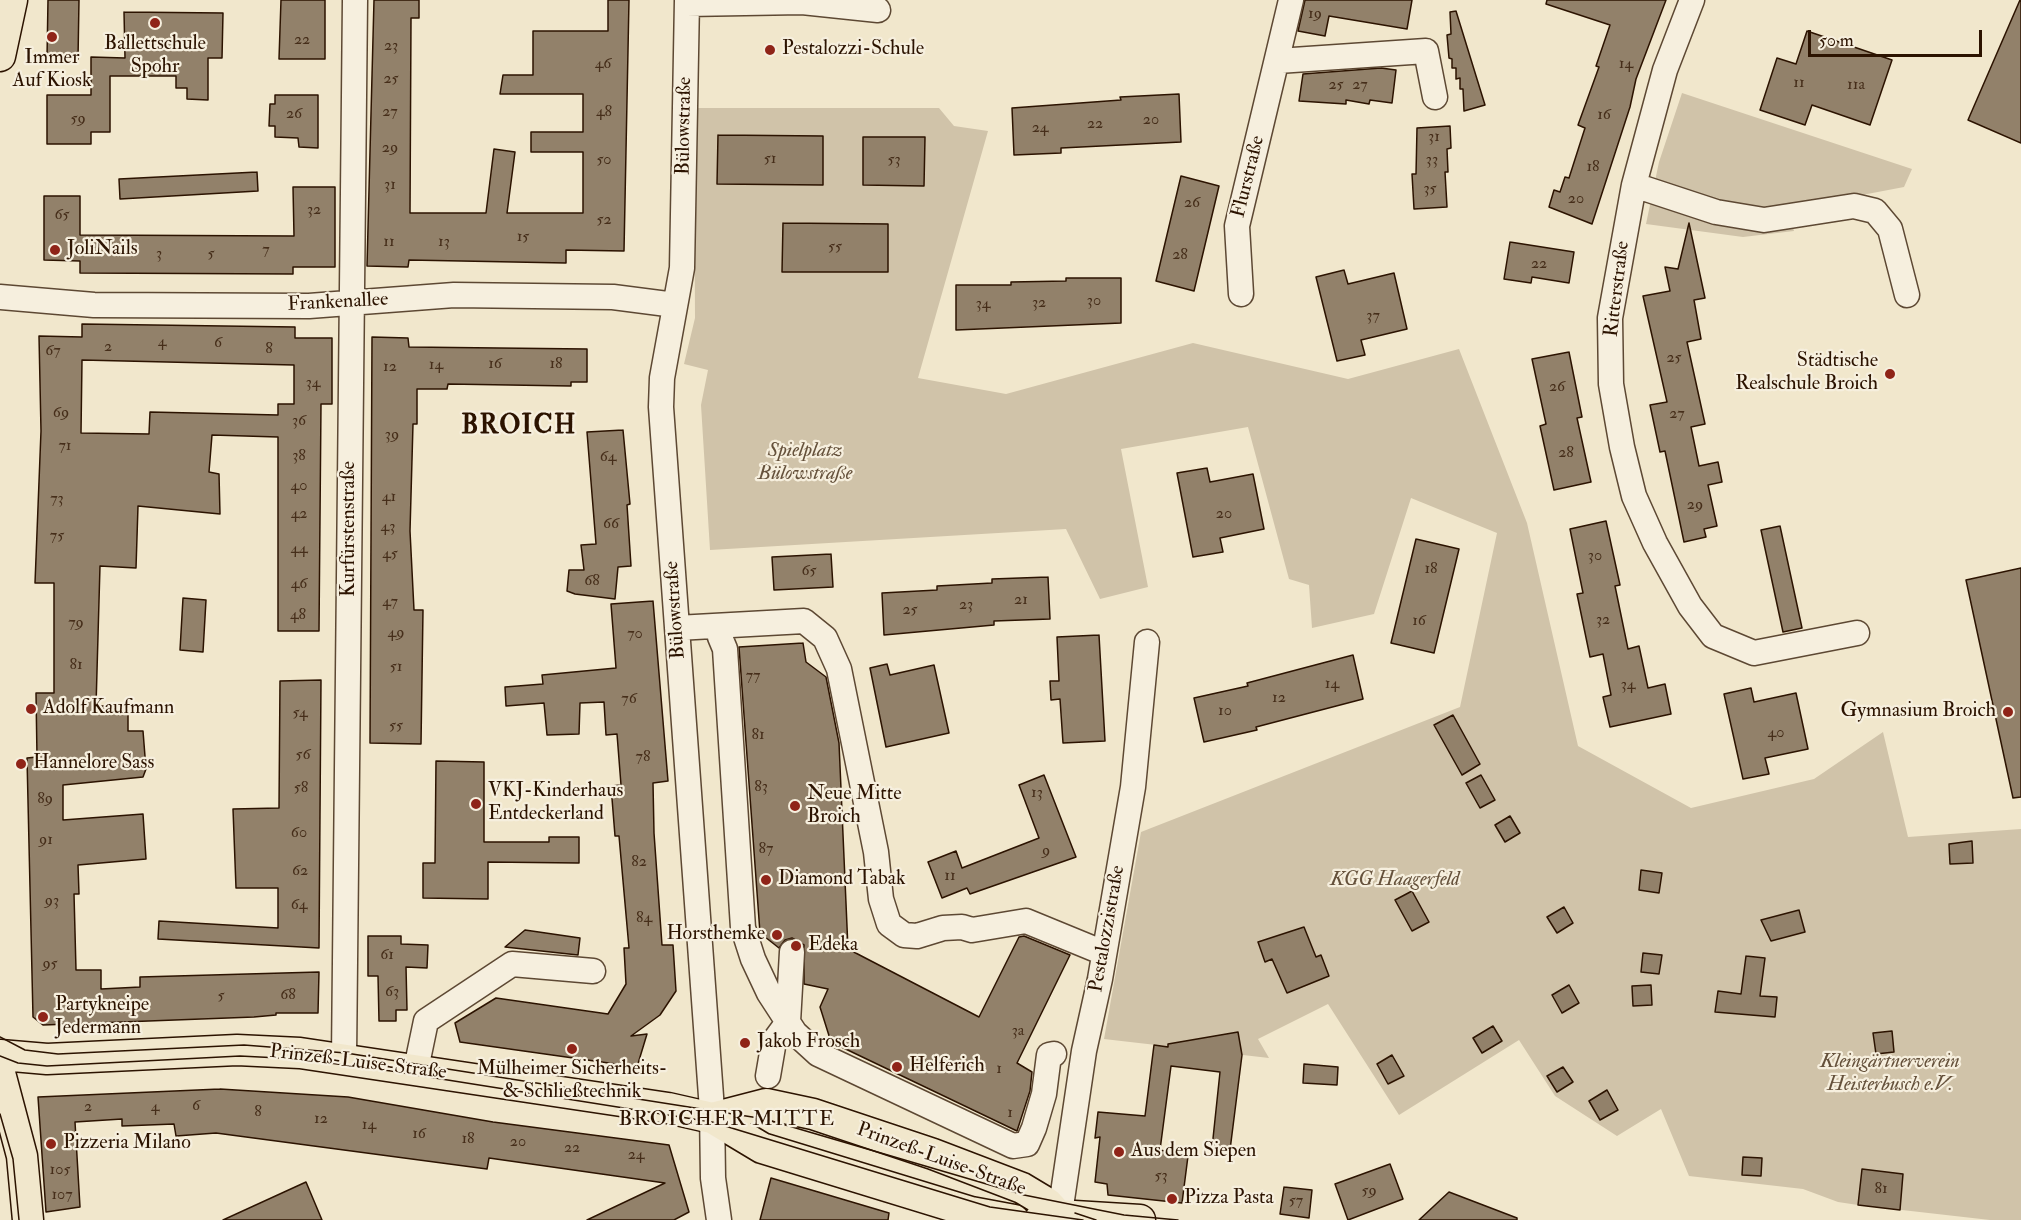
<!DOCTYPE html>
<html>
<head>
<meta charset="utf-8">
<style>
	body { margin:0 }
	#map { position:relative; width:2021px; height:1220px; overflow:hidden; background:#f1e7cc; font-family:"IM FELL Double Pica",serif }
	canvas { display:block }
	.scale { position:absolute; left:1808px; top:30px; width:174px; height:27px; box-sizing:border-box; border:3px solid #2c1300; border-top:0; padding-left:8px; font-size:18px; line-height:21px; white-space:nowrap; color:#2c1300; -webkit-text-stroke:4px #f6efde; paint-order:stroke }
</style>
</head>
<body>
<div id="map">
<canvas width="2021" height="1220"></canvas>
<div class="scale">50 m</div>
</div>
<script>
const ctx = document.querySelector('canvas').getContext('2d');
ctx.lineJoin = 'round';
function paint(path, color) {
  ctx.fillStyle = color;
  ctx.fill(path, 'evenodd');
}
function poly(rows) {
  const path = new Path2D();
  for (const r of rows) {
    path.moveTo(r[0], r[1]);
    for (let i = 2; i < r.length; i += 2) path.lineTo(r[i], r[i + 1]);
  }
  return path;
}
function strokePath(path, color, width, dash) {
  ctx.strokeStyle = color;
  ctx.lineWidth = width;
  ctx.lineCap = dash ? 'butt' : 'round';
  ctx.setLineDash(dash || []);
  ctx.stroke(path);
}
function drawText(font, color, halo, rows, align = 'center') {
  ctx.font = font + ' "IM FELL Double Pica",serif';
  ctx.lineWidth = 4.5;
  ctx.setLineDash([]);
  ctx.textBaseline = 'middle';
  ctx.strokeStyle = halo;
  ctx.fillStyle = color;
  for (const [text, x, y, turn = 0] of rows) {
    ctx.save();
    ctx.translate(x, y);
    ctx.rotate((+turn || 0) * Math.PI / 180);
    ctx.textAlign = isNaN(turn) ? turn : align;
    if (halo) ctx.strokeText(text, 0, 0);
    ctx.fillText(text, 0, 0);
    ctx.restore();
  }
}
const green = poly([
	[1682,93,1912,169,1904,187,1820,203,1787,205,1794,231,1743,237,1646,224,1659,162],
	[694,108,939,108,954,126,988,131,918,378,1006,394,1193,343,1348,379,1459,349,1527,523,1578,746,1691,808,1814,779,1883,732,1908,837,2021,829,2021,1220,1990,1220,1858,1205,1838,1202,1803,1189,1689,1176,1661,1109,1617,1136,1555,1096,1519,1040,1399,1115,1328,1004,1258,1039,1269,1058,1104,1039,1141,832,1460,707,1497,533,1411,498,1374,614,1312,628,1309,585,1289,579,1248,427,1121,449,1148,587,1100,599,1066,529,710,550,701,405,708,370,684,364,695,318]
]);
const building = poly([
	[48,0,79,0,78,59,47,58,48,0],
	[281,0,325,0,325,59,279,59,281,0],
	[374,0,419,0,419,18,411,18,410,213,486,213,494,149,515,152,507,213,583,213,583,152,531,152,531,132,583,132,583,94,500,94,503,75,533,75,533,31,608,31,608,0,629,0,624,251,566,250,566,263,409,260,408,267,367,266,374,0],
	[1305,0,1412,0,1407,29,1329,16,1325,36,1298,31,1305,0],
	[1547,0,1666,0,1636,79,1630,107,1592,224,1549,207,1554,190,1560,192,1565,177,1569,178,1585,128,1578,125,1599,67,1596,66,1610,25,1546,4,1547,0],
	[2020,0,2021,0,2021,143,1968,120,2020,0],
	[1456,11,1485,105,1464,111,1463,89,1460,89,1460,78,1456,79,1456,68,1452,68,1452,59,1449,58,1447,35,1451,34,1450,12,1456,11],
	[124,12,223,13,222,58,208,58,208,100,187,99,187,88,176,88,176,76,110,76,110,132,91,132,91,144,47,144,47,95,91,95,91,57,125,58,124,12],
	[1807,31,1892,60,1870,125,1812,105,1805,125,1760,110,1777,58,1796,64,1807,31],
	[1381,68,1396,70,1392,103,1370,100,1369,104,1346,100,1346,104,1299,101,1303,74,1381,68],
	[1179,94,1181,142,1061,148,1061,153,1014,155,1012,108,1121,100,1120,97,1179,94],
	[275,95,318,95,318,148,299,147,298,138,275,137,275,126,269,126,270,104,275,104,275,95],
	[1450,126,1451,148,1447,149,1448,172,1445,172,1447,207,1414,209,1412,174,1416,174,1417,128,1450,126],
	[718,135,823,136,823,185,717,184,718,135],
	[863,137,925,137,924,186,863,185,863,137],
	[257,172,258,191,120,199,119,179,257,172],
	[1181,176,1219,186,1194,291,1156,281,1181,176],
	[293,187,335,187,335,267,293,267,293,274,80,273,80,261,44,260,44,196,80,196,80,235,294,236,293,187],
	[783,223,888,224,888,272,782,272,783,223],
	[1689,223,1705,298,1694,300,1701,339,1687,342,1705,424,1691,427,1699,466,1718,462,1722,482,1708,485,1717,526,1704,529,1706,537,1684,542,1665,451,1660,452,1650,405,1667,402,1643,296,1670,291,1665,267,1678,269,1689,223],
	[1510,242,1574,252,1569,283,1532,277,1531,283,1504,279,1510,242],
	[1344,270,1348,284,1394,273,1407,329,1361,340,1365,355,1337,361,1316,277,1344,270],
	[1066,278,1121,278,1121,323,956,330,956,285,1011,285,1011,282,1066,281,1066,278],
	[82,324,295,327,295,338,332,338,332,404,321,404,319,631,278,631,278,437,212,435,209,472,219,474,220,514,138,506,136,568,100,566,96,706,128,706,128,731,143,731,146,769,143,777,63,785,63,820,143,814,146,859,78,865,79,894,74,894,76,970,101,970,101,989,140,987,140,977,319,972,318,1013,276,1013,276,1015,254,1017,43,1025,33,1017,27,758,37,757,36,693,54,693,54,583,35,583,41,431,39,336,82,337,82,324],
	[82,360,294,365,294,404,278,404,278,415,150,412,149,434,81,433,82,360],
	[372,337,408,338,409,347,587,349,587,382,571,382,571,386,448,384,447,389,417,389,417,424,413,424,410,531,414,610,423,610,421,744,370,743,372,337],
	[1569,352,1582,417,1577,418,1591,482,1554,490,1540,426,1546,424,1532,359,1569,352],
	[623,430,630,504,627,505,631,566,618,567,615,599,575,594,567,591,569,570,584,570,581,545,596,544,587,432,623,430],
	[1207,468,1210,482,1253,474,1264,529,1220,538,1223,552,1193,557,1177,473,1207,468],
	[1606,521,1620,585,1615,586,1628,649,1639,646,1648,688,1665,684,1671,714,1610,727,1603,697,1611,695,1603,654,1590,657,1577,594,1583,593,1570,529,1606,521],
	[1780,526,1802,628,1783,632,1761,530,1780,526],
	[1416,539,1459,549,1434,653,1391,643,1416,539],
	[831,554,833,587,774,590,772,557,831,554],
	[2021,568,2021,797,2013,798,1966,580,2021,568],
	[1048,577,1050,619,994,621,994,625,884,635,882,593,937,590,937,586,992,583,992,579,1048,577],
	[183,598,206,600,203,652,180,650,183,598],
	[653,601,668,781,653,783,654,833,662,945,673,945,676,991,660,1015,631,1036,647,1034,637,1067,460,1042,455,1023,496,998,608,1014,626,984,624,948,629,948,619,836,615,836,611,786,621,785,617,734,606,735,604,702,580,703,579,734,547,735,544,703,506,706,505,687,543,684,542,675,616,668,611,604,653,601],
	[1099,635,1105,741,1063,743,1060,699,1051,700,1050,681,1059,681,1057,637,1099,635],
	[803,643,806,662,826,677,839,743,848,949,979,1017,1019,937,1024,936,1070,955,1017,1063,1032,1072,1030,1091,1017,1131,831,1042,820,1007,828,989,804,984,804,945,792,938,785,940,779,948,760,933,739,647,803,643],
	[1353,655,1363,699,1256,727,1257,730,1204,742,1194,698,1248,686,1247,683,1353,655],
	[887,664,890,675,934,665,949,733,886,747,870,668,887,664],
	[321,680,319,948,158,939,159,921,278,928,278,888,236,888,233,809,279,808,280,681,321,680],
	[1751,688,1754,702,1796,693,1808,749,1765,758,1769,774,1743,779,1724,694,1751,688],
	[1453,715,1480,764,1462,775,1434,725,1453,715],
	[436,761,484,762,484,842,549,842,549,837,579,837,579,863,488,862,488,899,423,898,423,863,435,863,436,761],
	[1044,775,1076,857,970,894,967,888,942,898,928,862,956,851,962,868,1039,838,1019,785,1044,775],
	[1481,775,1495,800,1480,808,1466,783,1481,775],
	[1510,816,1520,833,1505,842,1495,825,1510,816],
	[1972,841,1973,863,1950,864,1949,844,1972,841],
	[1641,870,1662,873,1659,893,1639,890,1641,870],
	[1412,891,1429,922,1412,931,1395,900,1412,891],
	[1564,907,1573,923,1557,933,1547,917,1564,907],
	[1799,910,1805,932,1771,941,1761,920,1799,910],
	[1304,927,1316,957,1321,955,1329,976,1287,993,1272,959,1265,962,1258,942,1304,927],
	[525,930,580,938,578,955,505,947,525,930],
	[368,936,401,936,401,944,428,945,427,968,406,967,407,1010,396,1010,396,1021,379,1021,378,976,368,976,368,936],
	[1643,953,1662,955,1659,974,1641,972,1643,953],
	[1746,956,1765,958,1760,996,1777,997,1775,1017,1715,1012,1718,991,1741,994,1746,956],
	[1569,985,1579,1003,1562,1013,1552,995,1569,985],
	[1651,985,1652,1005,1633,1006,1632,986,1651,985],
	[1493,1026,1502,1041,1482,1053,1473,1038,1493,1026],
	[1892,1031,1894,1052,1876,1054,1873,1033,1892,1031],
	[1238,1032,1242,1055,1230,1150,1212,1148,1220,1072,1171,1066,1160,1150,1188,1156,1182,1203,1108,1195,1107,1184,1095,1182,1100,1137,1095,1138,1098,1112,1145,1116,1154,1045,1168,1047,1168,1044,1238,1032],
	[1392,1055,1404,1076,1388,1084,1377,1064,1392,1055],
	[1304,1064,1338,1067,1337,1085,1303,1083,1304,1064],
	[1563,1067,1573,1082,1557,1092,1547,1076,1563,1067],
	[220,1089,348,1097,493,1122,669,1145,689,1212,674,1220,587,1220,665,1183,489,1158,487,1169,216,1133,176,1136,174,1124,122,1126,122,1119,75,1122,80,1207,46,1212,38,1097,220,1089],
	[1607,1090,1618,1110,1600,1120,1589,1101,1607,1090],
	[1743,1157,1762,1158,1761,1176,1742,1175,1743,1157],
	[1390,1164,1403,1199,1348,1220,1335,1184,1390,1164],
	[1862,1169,1903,1174,1900,1210,1858,1205,1862,1169],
	[771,1178,889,1213,888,1220,760,1220,771,1178],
	[306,1182,322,1220,223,1220,306,1182],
	[1284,1187,1312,1190,1309,1218,1280,1214,1284,1187],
	[1449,1192,1517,1218,1517,1220,1419,1220,1449,1192]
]);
const minor = poly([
	[687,0,682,268,662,378,661,407,712,1110,713,1178,719,1220],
	[1692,0,1665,70,1634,185,1610,318,1611,384,1622,447,1634,496,1655,543,1690,606,1713,636,1754,653,1857,633],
	[687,4,802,2,878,10],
	[1278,61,1426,51,1435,97],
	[1634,185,1716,212,1764,220,1854,206,1875,211,1890,229,1907,295],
	[1241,294,1237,226,1291,0],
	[0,297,94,305,309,306,454,295,613,297,675,305],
	[677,628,804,621,825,638,839,669,876,852,881,899,889,924,904,935,917,936,943,928,962,927,972,930,1026,921,1104,953],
	[720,637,725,649,743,928,753,959,769,993,795,1033,818,1054,1013,1146,1027,1144,1034,1128,1044,1094,1049,1055,1054,1054],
	[344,1058,355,0],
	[416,1069,426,1021,512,964,593,971],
	[768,1076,774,1041,788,1022,792,952],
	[1059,1220,1084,1051,1100,979,1133,787,1147,642]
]);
const major = poly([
	[0,56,12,0],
	[0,1055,47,1059,237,1050,300,1053,668,1108,712,1118,762,1148,971,1212,1014,1220],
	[0,1073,22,1156,28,1220],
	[712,1118,766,1104,813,1114,933,1154,1022,1188,1047,1203,1058,1215],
	[1040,1219,1058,1215,1140,1220]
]);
const tram = poly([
	[0,1037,25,1050,58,1054,244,1045,346,1053,765,1119,1024,1195,1124,1215,1178,1220],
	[0,1056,18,1063,47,1066,240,1056,299,1059,391,1071,712,1122,990,1207,1083,1220],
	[0,1114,13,1159,19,1220],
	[1075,1213,1096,1220]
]);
const markers = [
	[155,23,6,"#8f2418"],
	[52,37,6,"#8f2418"],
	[770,50,6,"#8f2418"],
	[55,250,6,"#8f2418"],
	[1890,374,6,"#8f2418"],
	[31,709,6,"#8f2418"],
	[2008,712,6,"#8f2418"],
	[21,764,6,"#8f2418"],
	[476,804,6,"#8f2418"],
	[795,806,6,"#8f2418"],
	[766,880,6,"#8f2418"],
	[777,935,6,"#8f2418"],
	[796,946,6,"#8f2418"],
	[43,1017,6,"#8f2418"],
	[745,1043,6,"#8f2418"],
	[572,1049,6,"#8f2418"],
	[897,1067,6,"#8f2418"],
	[51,1144,6,"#8f2418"],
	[1119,1152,6,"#8f2418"],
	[1172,1199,6,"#8f2418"]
];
const numberNames = [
	["19",1315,15],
	["22",302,41],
	["23",391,47],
	["46",603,65],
	["14",1626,65],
	["25",391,80],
	["11",1799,84],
	["25",1336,86],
	["27",1360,86],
	["11a",1856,86],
	["27",390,113],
	["48",604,113],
	["26",294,115],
	["16",1604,116],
	["59",78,120],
	["20",1151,121],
	["22",1095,125],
	["24",1040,129],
	["31",1434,138],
	["29",390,149],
	["51",770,160],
	["50",604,161],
	["53",894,161],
	["33",1432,161],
	["18",1593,168],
	["31",390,186],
	["35",1430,190],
	["20",1576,200],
	["26",1192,204],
	["32",314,211],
	["65",62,216],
	["52",604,221],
	["15",523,238],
	["11",389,243],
	["13",444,243],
	["55",835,248],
	["7",266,251],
	["3",159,255],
	["5",211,255],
	["28",1180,256],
	["22",1539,265],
	["30",1094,302],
	["32",1039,304],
	["34",983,305],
	["37",1373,317],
	["4",162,343],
	["6",218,344],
	["2",108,348],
	["8",269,350],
	["67",53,352],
	["25",1674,359],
	["16",495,365],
	["18",556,365],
	["14",436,366],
	["12",390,368],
	["34",313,384],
	["26",1557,388],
	["69",61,414],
	["27",1677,415],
	["36",299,422],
	["39",392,436],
	["71",65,447],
	["28",1566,454],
	["38",299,457],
	["64",608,458],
	["40",299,487],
	["41",389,498],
	["73",57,500],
	["29",1695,506],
	["42",299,515],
	["20",1224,515],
	["66",611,525],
	["43",388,528],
	["75",57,537],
	["44",299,550],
	["45",390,555],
	["30",1595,557],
	["18",1431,570],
	["65",809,572],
	["68",592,582],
	["46",299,585],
	["21",1021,601],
	["47",390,603],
	["23",966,606],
	["25",910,611],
	["48",298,616],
	["32",1603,621],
	["16",1419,622],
	["79",76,624],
	["49",396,634],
	["70",635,635],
	["81",76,666],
	["51",396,668],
	["77",753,677],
	["14",1332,685],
	["34",1628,686],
	["12",1279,699],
	["76",629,700],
	["10",1225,712],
	["54",300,714],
	["55",396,727],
	["40",1776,734],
	["81",758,736],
	["56",303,756],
	["78",643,758],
	["83",761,788],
	["58",301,789],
	["13",1037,794],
	["89",45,800],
	["60",299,834],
	["91",46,841],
	["87",766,850],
	["9",1046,852],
	["82",639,863],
	["62",300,872],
	["11",950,877],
	["93",52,902],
	["64",299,906],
	["84",644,919],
	["61",387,956],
	["95",50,965],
	["63",392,993],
	["68",288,996],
	["5",221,997],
	["3a",1018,1032],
	["1",999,1070],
	["6",196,1107],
	["2",88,1108],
	["4",155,1108],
	["8",258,1113],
	["1",1010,1114],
	["12",321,1120],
	["14",369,1126],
	["16",419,1135],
	["18",468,1140],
	["20",518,1143],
	["22",572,1149],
	["24",636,1156],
	["105",60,1171],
	["53",1161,1177],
	["81",1881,1190],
	["59",1369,1192],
	["107",62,1196],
	["57",1296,1202]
];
const poiNames = [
	["Ballettschule",155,45,"center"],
	["Spohr",155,68,"center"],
	["Pestalozzi-Schule",782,50],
	["Immer",52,59,"center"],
	["Auf Kiosk",52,82,"center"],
	["JoliNails",67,250],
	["Städtische",1878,362,"right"],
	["Realschule Broich",1878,385,"right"],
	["Adolf Kaufmann",43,709],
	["Gymnasium Broich",1996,712,"right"],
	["Hannelore Sass",33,764],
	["VKJ-Kinderhaus",488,792],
	["Entdeckerland",488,815],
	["Neue Mitte",807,795],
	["Broich",807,818],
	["Diamond Tabak",778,880],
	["Horsthemke",765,935,"right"],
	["Edeka",808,946],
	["Partykneipe",55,1006],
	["Jedermann",55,1029],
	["Jakob Frosch",757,1043],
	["Helferich",909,1067],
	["Mülheimer Sicherheits-",572,1070,"center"],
	["& Schließtechnik",572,1093,"center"],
	["Pizzeria Milano",63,1144],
	["Aus dem Siepen",1131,1152],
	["Pizza Pasta",1184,1199]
];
const streetNames = [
	["Bülowstraße",685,126,-89],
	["Flurstraße",1249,177,-76],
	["Ritterstraße",1618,289,-83],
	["Frankenallee",338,303,-3],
	["Kurfürstenstraße",350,529,-90],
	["Bülowstraße",676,610,-94],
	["Pestalozzistraße",1108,929,-80],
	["Prinzeß-Luise-Straße",358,1063,7],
	["Prinzeß-Luise-Straße",941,1160,20]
];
const parkNames = [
	["Spielplatz",805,452],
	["Bülowstraße",805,475],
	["KGG Haagerfeld",1395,881],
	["Kleingärtnerverein",1890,1063],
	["Heisterbusch e.V.",1890,1086]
];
const neighbourhoodNames = [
	["BROICHER MITTE",727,1120]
];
const districtNames = [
	["BROICH",519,427]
];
paint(green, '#d0c3a9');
paint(building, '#92816a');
strokePath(building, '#2c1300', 1.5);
strokePath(minor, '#5d4833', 27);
strokePath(major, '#2c1300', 33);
strokePath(minor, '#f6efde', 24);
strokePath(major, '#f1e7cc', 30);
strokePath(tram, '#2c1300', 1.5);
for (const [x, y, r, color] of markers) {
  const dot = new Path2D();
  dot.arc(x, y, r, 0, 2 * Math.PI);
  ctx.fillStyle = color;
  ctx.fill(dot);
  strokePath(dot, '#f6efde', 2);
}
drawText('16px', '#462e1a', null, numberNames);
drawText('20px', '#2c1300', '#f6efde', poiNames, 'left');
drawText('20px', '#2c1300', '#f6efde', streetNames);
drawText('italic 20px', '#65513b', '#f6efde', parkNames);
ctx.letterSpacing = '1.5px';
drawText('21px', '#2c1300', '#f6efde', neighbourhoodNames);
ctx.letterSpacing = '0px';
ctx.letterSpacing = '1.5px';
drawText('bold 26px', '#2c1300', '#f6efde', districtNames);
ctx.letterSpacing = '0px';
</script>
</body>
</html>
